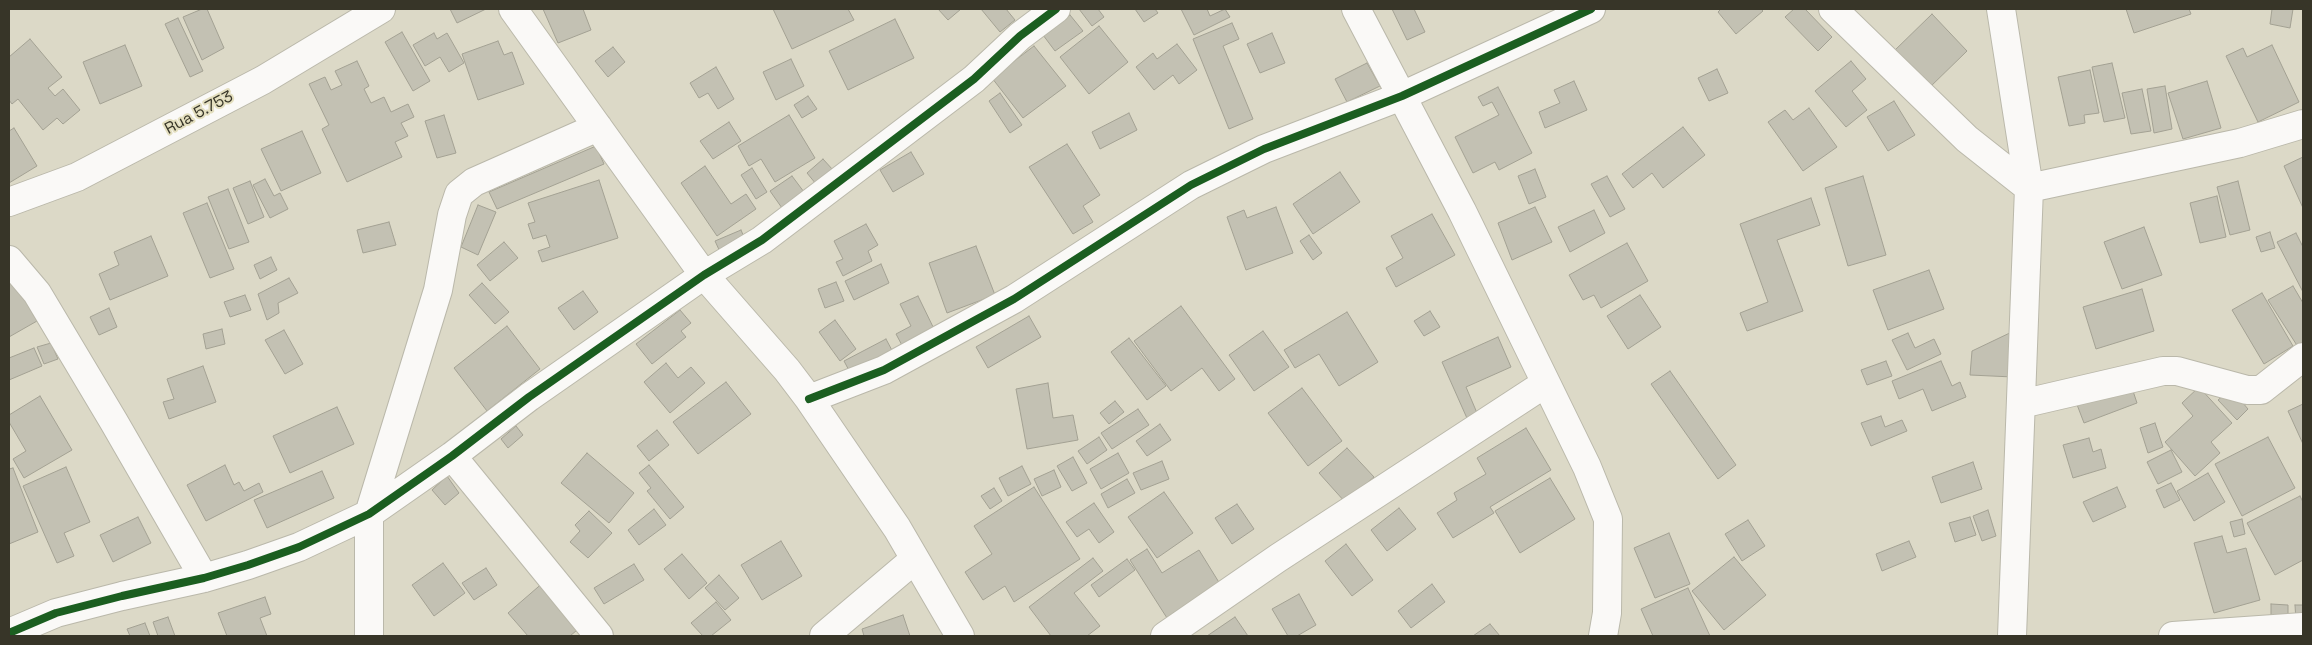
<!DOCTYPE html>
<html>
<head>
<meta charset="utf-8">
<style>
	body { margin:0 }
	#map { position:relative; width:2312px; height:645px; overflow:hidden; background:#dcd9c7; font-family:"Space Grotesk",sans-serif }
	canvas { display:block }
	.frame { position:absolute; inset:0; border:10px solid #373528; pointer-events:none }
</style>
</head>
<body>
<div id="map">
<canvas width="2312" height="645"></canvas>
<div class="frame"></div>
</div>
<script>
const ctx = document.querySelector('canvas').getContext('2d');
ctx.lineJoin = 'round';
function paint(path, color) {
  ctx.fillStyle = color;
  ctx.fill(path, 'evenodd');
}
function poly(rows) {
  const path = new Path2D();
  for (const r of rows) {
    path.moveTo(r[0], r[1]);
    for (let i = 2; i < r.length; i += 2) path.lineTo(r[i], r[i + 1]);
  }
  return path;
}
function strokePath(path, color, width, dash) {
  ctx.strokeStyle = color;
  ctx.lineWidth = width;
  ctx.lineCap = dash ? 'butt' : 'round';
  ctx.setLineDash(dash || []);
  ctx.stroke(path);
}
function drawText(font, color, halo, rows, align = 'center') {
  ctx.font = font + ' "Space Grotesk",sans-serif';
  ctx.lineWidth = 4;
  ctx.setLineDash([]);
  ctx.textBaseline = 'middle';
  ctx.strokeStyle = halo;
  ctx.fillStyle = color;
  for (const [text, x, y, turn = 0] of rows) {
    ctx.save();
    ctx.translate(x, y);
    ctx.rotate((+turn || 0) * Math.PI / 180);
    ctx.textAlign = isNaN(turn) ? turn : align;
    if (halo) ctx.strokeText(text, 0, 0);
    ctx.fillText(text, 0, 0);
    ctx.restore();
  }
}
const building = poly([
	[202,9,207,9,224,48,202,60,183,17,202,9],
	[450,9,486,9,457,23,450,9],
	[543,9,583,9,591,30,558,43,543,9],
	[773,9,848,9,854,20,792,49,773,9],
	[938,9,961,9,948,20,938,9],
	[981,9,1006,9,1015,20,1000,32,981,9],
	[1079,9,1098,9,1104,17,1092,26,1079,9],
	[1135,9,1155,9,1158,13,1144,22,1135,9],
	[1181,9,1207,9,1210,16,1225,9,1230,17,1194,35,1181,9],
	[1392,9,1414,9,1425,32,1407,40,1392,9],
	[1721,9,1761,9,1763,11,1736,34,1718,12,1721,9],
	[1794,9,1805,9,1832,37,1818,51,1785,17,1794,9],
	[2126,9,2189,9,2191,14,2134,33,2126,9],
	[2272,9,2293,9,2290,28,2270,24,2272,9],
	[1932,14,1967,51,1928,89,1893,52,1932,14],
	[1070,15,1083,31,1055,51,1043,35,1070,15],
	[178,18,203,71,190,77,165,24,178,18],
	[895,19,914,58,848,90,829,51,895,19],
	[1232,23,1239,39,1223,46,1253,119,1229,129,1193,39,1232,23],
	[1099,26,1128,62,1089,94,1060,57,1099,26],
	[402,32,430,81,413,91,385,42,402,32],
	[434,33,437,39,447,33,464,63,449,72,440,57,425,66,413,45,434,33],
	[1272,33,1285,63,1260,73,1247,44,1272,33],
	[30,39,62,77,48,88,55,96,63,89,80,110,63,124,57,118,43,130,18,99,12,104,9,100,9,57,30,39],
	[498,41,504,55,512,52,524,84,478,100,462,54,498,41],
	[1177,44,1197,70,1179,84,1173,75,1154,90,1136,67,1153,53,1157,59,1177,44],
	[125,45,142,86,100,104,83,62,125,45],
	[2272,45,2299,102,2258,122,2226,56,2243,48,2247,57,2272,45],
	[1034,46,1066,86,1023,118,992,78,1034,46],
	[613,47,625,62,608,77,595,61,613,47],
	[791,59,804,86,776,100,763,72,791,59],
	[357,61,369,86,364,89,371,103,384,97,391,112,408,104,414,117,401,123,408,136,395,142,402,157,347,182,322,129,329,125,309,84,325,77,331,90,342,85,335,71,357,61],
	[1851,61,1866,79,1852,91,1867,110,1846,127,1815,91,1851,61],
	[1367,63,1380,86,1347,102,1335,79,1367,63],
	[2112,63,2125,118,2104,122,2092,67,2112,63],
	[716,67,734,99,718,109,708,93,699,98,690,83,716,67],
	[1717,69,1728,93,1709,101,1698,78,1717,69],
	[2090,70,2099,113,2084,115,2085,123,2069,126,2058,77,2090,70],
	[1574,81,1587,110,1545,128,1539,112,1560,103,1554,90,1574,81],
	[2207,81,2221,128,2183,139,2168,93,2207,81],
	[2165,86,2172,129,2154,133,2147,89,2165,86],
	[1498,87,1532,153,1499,170,1495,162,1473,173,1455,137,1499,115,1492,102,1483,106,1478,97,1498,87],
	[2142,89,2151,131,2131,134,2122,93,2142,89],
	[1000,93,1022,125,1010,133,989,101,1000,93],
	[808,96,817,109,802,118,794,105,808,96],
	[1894,101,1915,135,1888,151,1867,117,1894,101],
	[1809,108,1837,147,1803,171,1768,122,1785,110,1793,120,1809,108],
	[1129,113,1137,130,1100,149,1092,132,1129,113],
	[444,115,456,153,437,158,425,121,444,115],
	[789,115,815,158,775,182,761,159,749,166,738,146,789,115],
	[729,122,741,141,713,159,700,141,729,122],
	[1683,127,1705,155,1663,188,1652,173,1633,188,1622,174,1683,127],
	[14,128,37,166,9,183,9,131,14,128],
	[302,131,321,173,281,191,261,149,302,131],
	[1067,144,1100,195,1083,206,1093,222,1073,234,1029,167,1067,144],
	[596,146,604,164,497,209,489,192,596,146],
	[911,152,924,174,893,192,880,170,911,152],
	[2303,157,2303,208,2284,166,2303,157],
	[823,159,833,170,816,184,807,173,823,159],
	[705,166,731,204,746,194,756,209,717,236,681,183,705,166],
	[752,168,767,192,756,199,741,175,752,168],
	[1535,169,1546,197,1529,204,1518,176,1535,169],
	[1340,172,1360,202,1313,234,1293,204,1340,172],
	[792,176,804,192,782,208,770,191,792,176],
	[1607,176,1625,209,1610,217,1591,184,1607,176],
	[1863,176,1886,255,1848,266,1825,188,1863,176],
	[265,179,274,196,280,193,288,209,270,218,253,185,265,179],
	[599,180,618,238,542,262,538,251,550,247,546,235,533,239,528,224,535,222,528,203,599,180],
	[250,181,264,217,248,224,233,188,250,181],
	[2238,181,2250,230,2230,235,2217,187,2238,181],
	[228,189,249,242,229,249,208,197,228,189],
	[2217,196,2226,237,2200,243,2190,203,2217,196],
	[1811,198,1820,225,1777,240,1803,311,1747,331,1740,313,1768,302,1740,224,1811,198],
	[207,203,234,269,210,278,183,213,207,203],
	[478,205,496,212,478,255,461,247,478,205],
	[1276,207,1293,253,1246,270,1227,217,1244,210,1247,218,1276,207],
	[1535,207,1552,242,1512,260,1498,223,1535,207],
	[1594,210,1605,233,1570,252,1558,227,1594,210],
	[1432,214,1455,255,1396,287,1386,268,1403,258,1391,236,1432,214],
	[389,222,396,245,363,253,357,230,389,222],
	[866,224,878,245,868,251,872,261,843,276,836,262,843,259,834,241,866,224],
	[2144,227,2162,275,2122,289,2104,242,2144,227],
	[741,230,746,242,721,254,715,241,741,230],
	[2270,232,2275,248,2261,252,2256,237,2270,232],
	[2296,233,2303,247,2303,292,2277,242,2296,233],
	[1309,235,1322,253,1313,260,1300,241,1309,235],
	[151,236,168,276,110,300,99,274,119,265,114,252,151,236],
	[504,242,518,258,490,281,477,265,504,242],
	[1627,243,1648,281,1601,308,1594,295,1583,300,1569,275,1627,243],
	[976,246,995,295,947,313,929,263,976,246],
	[271,257,277,270,260,279,254,265,271,257],
	[881,264,889,283,854,300,845,281,881,264],
	[1929,270,1944,309,1888,330,1873,290,1929,270],
	[9,273,37,321,9,337,9,273],
	[289,278,298,293,278,303,279,313,267,320,258,294,289,278],
	[836,282,844,301,825,308,818,289,836,282],
	[482,283,509,312,495,324,469,295,482,283],
	[2293,286,2303,303,2303,344,2298,347,2268,300,2293,286],
	[2142,289,2154,331,2096,349,2083,307,2142,289],
	[583,291,598,312,574,330,558,308,583,291],
	[2262,293,2293,346,2264,364,2232,310,2262,293],
	[245,295,251,310,230,317,224,302,245,295],
	[1640,295,1661,327,1628,349,1607,316,1640,295],
	[918,296,936,333,904,349,896,334,911,326,900,304,918,296],
	[1181,306,1235,379,1219,391,1202,368,1171,391,1134,341,1181,306],
	[109,308,117,327,99,335,90,317,109,308],
	[680,310,691,323,681,331,686,337,652,364,636,344,680,310],
	[1430,311,1440,327,1424,336,1414,321,1430,311],
	[1347,312,1378,362,1339,386,1319,354,1295,368,1284,350,1347,312],
	[1029,316,1041,337,988,368,976,347,1029,316],
	[835,320,856,349,840,361,819,332,835,320],
	[507,326,540,369,487,411,454,368,507,326],
	[222,329,225,344,206,349,203,334,222,329],
	[284,330,303,364,285,374,265,340,284,330],
	[2016,330,2013,377,1970,375,1972,351,2016,330],
	[1263,331,1289,367,1254,391,1229,355,1263,331],
	[1908,333,1915,348,1934,339,1941,354,1907,370,1892,340,1908,333],
	[1498,337,1511,367,1466,387,1480,420,1470,425,1442,362,1498,337],
	[1129,338,1166,386,1147,400,1111,352,1129,338],
	[886,339,895,356,853,378,844,361,886,339],
	[51,343,58,359,44,364,37,347,51,343],
	[34,348,42,366,9,380,9,358,34,348],
	[1886,361,1892,376,1867,385,1861,370,1886,361],
	[1941,361,1952,386,1960,382,1966,397,1932,411,1923,389,1899,399,1892,381,1941,361],
	[666,363,678,378,691,367,705,383,670,413,644,382,666,363],
	[203,366,216,402,169,419,163,402,174,399,167,379,203,366],
	[1670,371,1736,465,1718,479,1651,384,1670,371],
	[726,382,751,414,698,454,673,422,726,382],
	[2130,382,2137,403,2084,423,2076,402,2130,382],
	[1048,383,1053,418,1073,415,1078,440,1027,449,1016,389,1048,383],
	[2199,387,2232,423,2211,442,2220,453,2195,476,2165,442,2193,416,2182,403,2199,387],
	[1302,388,1342,441,1308,466,1268,413,1302,388],
	[2231,389,2248,409,2237,420,2218,400,2231,389],
	[40,396,72,450,24,478,13,459,26,451,9,422,9,415,40,396],
	[1115,401,1124,412,1109,424,1100,413,1115,401],
	[2303,404,2303,444,2288,411,2303,404],
	[337,407,354,444,290,473,273,436,337,407],
	[1138,409,1149,425,1112,449,1101,433,1138,409],
	[1881,416,1885,427,1902,420,1907,431,1871,446,1861,423,1881,416],
	[2155,423,2163,447,2148,453,2140,428,2155,423],
	[1160,424,1171,440,1147,456,1136,441,1160,424],
	[516,426,523,435,508,448,501,439,516,426],
	[1526,428,1551,470,1490,507,1494,513,1453,538,1437,513,1457,500,1454,493,1486,474,1477,458,1526,428],
	[657,430,669,445,649,461,637,446,657,430],
	[1099,437,1107,450,1087,464,1078,451,1099,437],
	[2268,437,2295,488,2242,516,2215,464,2268,437],
	[2089,438,2093,452,2101,449,2106,468,2073,478,2063,445,2089,438],
	[1347,448,1374,477,1345,502,1319,473,1347,448],
	[2171,450,2182,472,2158,484,2147,462,2171,450],
	[587,453,634,493,609,523,561,483,587,453],
	[1118,453,1129,473,1101,489,1090,469,1118,453],
	[1073,457,1087,483,1072,491,1057,466,1073,457],
	[1162,461,1169,479,1141,490,1133,473,1162,461],
	[1973,462,1982,489,1941,503,1932,477,1973,462],
	[225,465,234,485,239,482,244,491,259,483,263,492,206,521,187,485,225,465],
	[649,465,684,507,670,519,647,491,651,488,639,473,649,465],
	[1022,466,1031,484,1008,496,999,478,1022,466],
	[66,467,90,522,64,533,74,556,57,563,23,486,66,467],
	[13,468,38,532,9,544,9,469,13,468],
	[1054,470,1061,487,1042,496,1034,479,1054,470],
	[322,471,334,498,267,528,254,500,322,471],
	[2208,473,2225,502,2194,521,2177,491,2208,473],
	[447,476,459,493,445,505,432,490,447,476],
	[1550,478,1575,519,1520,553,1495,511,1550,478],
	[1127,479,1135,493,1108,508,1101,494,1127,479],
	[2171,483,2180,500,2164,508,2156,490,2171,483],
	[1034,487,1080,559,1014,602,1005,586,983,600,965,572,992,554,974,526,1034,487],
	[2117,487,2126,507,2093,522,2083,502,2117,487],
	[994,488,1002,501,990,509,981,496,994,488],
	[1164,492,1193,533,1157,558,1128,517,1164,492],
	[2300,496,2303,502,2303,560,2275,575,2247,523,2300,496],
	[1094,503,1114,532,1099,543,1089,529,1077,537,1066,522,1094,503],
	[1237,504,1254,529,1232,544,1215,518,1237,504],
	[1399,508,1416,529,1387,551,1371,530,1399,508],
	[654,509,666,525,639,545,628,530,654,509],
	[1988,510,1996,536,1982,541,1973,516,1988,510],
	[589,511,612,533,588,558,570,542,580,531,575,525,589,511],
	[138,517,151,543,113,562,100,535,138,517],
	[1970,517,1976,535,1955,542,1949,523,1970,517],
	[2242,519,2245,534,2234,537,2230,522,2242,519],
	[1748,520,1765,546,1742,561,1725,534,1748,520],
	[1669,533,1690,584,1655,598,1634,548,1669,533],
	[2222,536,2227,553,2246,548,2260,600,2214,613,2194,543,2222,536],
	[781,541,802,576,762,600,741,565,781,541],
	[1909,541,1916,557,1882,571,1876,554,1909,541],
	[1346,544,1373,580,1352,596,1325,561,1346,544],
	[1147,549,1162,573,1199,550,1220,584,1167,618,1130,560,1147,549],
	[682,554,707,583,689,599,664,569,682,554],
	[1734,557,1766,595,1724,630,1692,591,1734,557],
	[1093,558,1103,571,1074,593,1100,626,1087,636,1051,636,1029,607,1093,558],
	[1127,559,1135,570,1099,597,1091,585,1127,559],
	[443,563,465,593,434,616,412,585,443,563],
	[634,564,644,580,604,604,594,588,634,564],
	[486,568,497,585,474,600,462,583,486,568],
	[719,575,739,598,725,610,705,588,719,575],
	[545,581,583,625,570,636,528,636,508,613,545,581],
	[1432,584,1445,602,1411,628,1398,611,1432,584],
	[1688,588,1710,636,1653,636,1641,609,1688,588],
	[1299,594,1316,625,1297,636,1288,636,1272,609,1299,594],
	[265,597,271,614,260,618,267,636,227,636,218,613,265,597],
	[716,602,731,620,711,636,703,636,691,623,716,602],
	[2271,604,2288,605,2288,619,2271,618,2271,604],
	[2295,605,2303,605,2303,621,2296,621,2295,605],
	[903,615,910,636,864,636,862,629,903,615],
	[168,617,175,636,158,636,153,622,168,617],
	[1235,617,1248,636,1207,636,1235,617],
	[145,623,150,636,130,636,127,629,145,623],
	[1490,624,1500,636,1473,636,1490,624]
]);
const minor = poly([
	[513,9,704,275,787,370,809,399,897,528,960,636],
	[1356,9,1462,211,1587,467,1608,519,1607,613,1603,636],
	[1833,9,1967,139,2029,188],
	[2001,9,2029,188,2012,636],
	[2029,188,2240,143,2303,124],
	[9,202,77,177,263,80,381,9],
	[9,260,37,293,114,422,204,578],
	[809,399,884,370,1014,299,1191,185,1264,149,1402,96,1591,9],
	[2021,404,2163,371,2177,371,2247,390,2261,390,2303,357],
	[452,456,599,636],
	[9,633,56,613,122,596,204,578,248,565,299,547,369,514,452,456,529,397,704,275,762,240,974,79,1020,36,1056,9],
	[369,636,369,514,438,290,452,215,459,194,474,182,598,127],
	[824,636,915,559],
	[1165,636,1278,558,1546,383],
	[2173,636,2303,627]
]);
const cycleway = poly([
	[809,399,884,370,1014,299,1191,185,1264,149,1402,96,1591,9],
	[9,633,56,613,122,596,204,578,248,565,299,547,369,514,452,456,529,397,704,275,762,240,974,79,1020,36,1056,9]
]);
const streetNames = [
	["Rua 5.753",199,113,-28]
];
paint(building, '#c3c1b3');
strokePath(building, '#a3a193', 1);
strokePath(minor, '#bab8aa', 30);
strokePath(minor, '#faf9f7', 28);
strokePath(cycleway, '#1b5e20', 8);
drawText('16px', '#373528', '#e4dfbf', streetNames);
</script>
</body>
</html>
